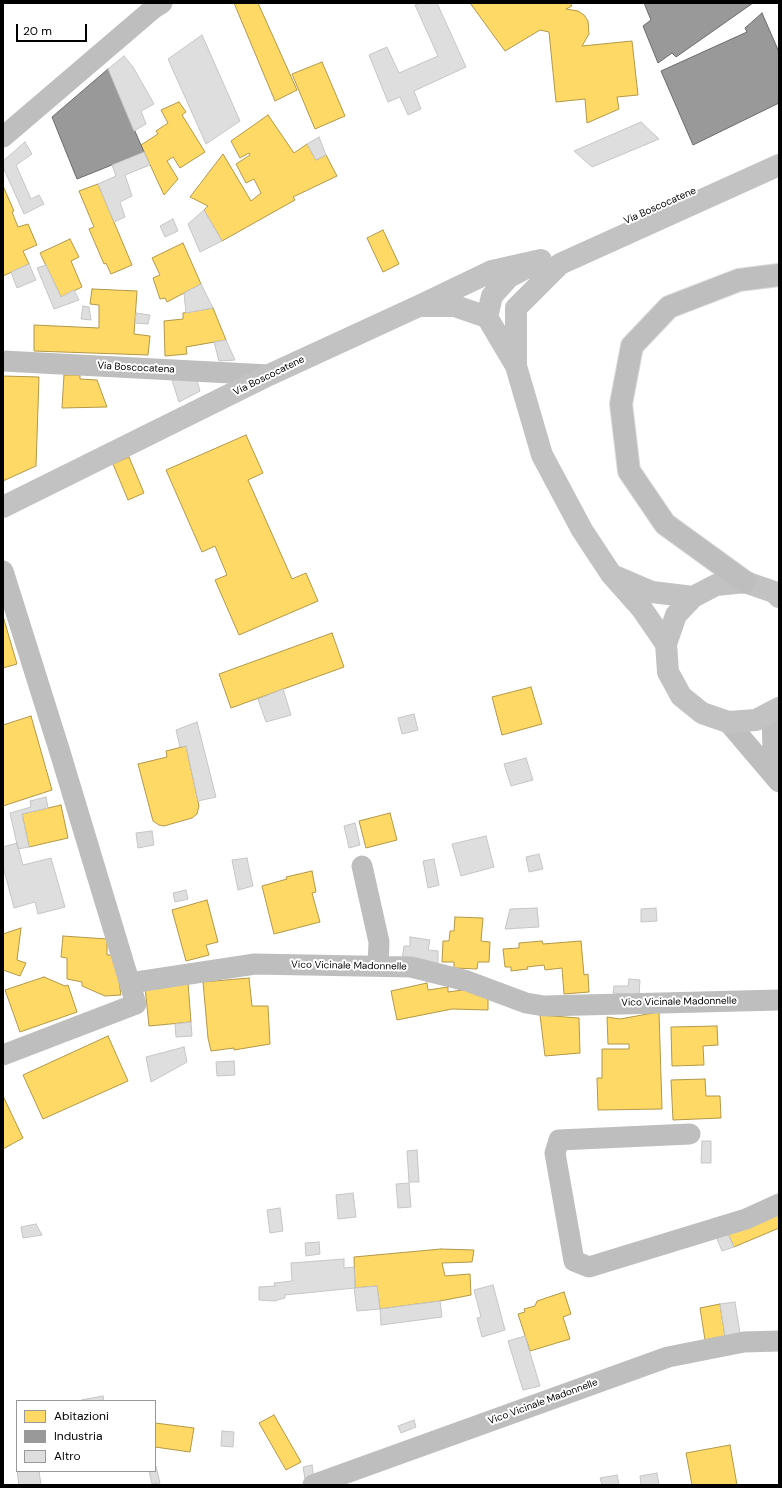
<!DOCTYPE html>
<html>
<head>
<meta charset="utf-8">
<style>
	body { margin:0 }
	#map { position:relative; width:782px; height:1488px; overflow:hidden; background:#fff; font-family:"DM Sans",sans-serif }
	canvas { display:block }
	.frame { position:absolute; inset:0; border:4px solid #000; pointer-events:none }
	.legend { position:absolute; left:16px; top:1400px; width:140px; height:72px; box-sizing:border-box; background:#fff; border:1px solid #999; margin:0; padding:5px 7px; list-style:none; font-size:12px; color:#000 }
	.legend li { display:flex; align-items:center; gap:8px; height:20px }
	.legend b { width:20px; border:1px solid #999 }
	.scale { position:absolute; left:16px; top:24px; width:71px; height:18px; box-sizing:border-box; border:2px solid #000; border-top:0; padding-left:5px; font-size:12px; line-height:14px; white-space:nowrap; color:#000; -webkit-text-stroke:3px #fff; paint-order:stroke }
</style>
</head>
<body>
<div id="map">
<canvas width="782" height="1488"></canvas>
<div class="frame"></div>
<ul class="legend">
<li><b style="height:11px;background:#ffd966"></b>Abitazioni</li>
<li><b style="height:11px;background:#999"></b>Industria</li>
<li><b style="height:11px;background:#dedede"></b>Altro</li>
</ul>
<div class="scale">20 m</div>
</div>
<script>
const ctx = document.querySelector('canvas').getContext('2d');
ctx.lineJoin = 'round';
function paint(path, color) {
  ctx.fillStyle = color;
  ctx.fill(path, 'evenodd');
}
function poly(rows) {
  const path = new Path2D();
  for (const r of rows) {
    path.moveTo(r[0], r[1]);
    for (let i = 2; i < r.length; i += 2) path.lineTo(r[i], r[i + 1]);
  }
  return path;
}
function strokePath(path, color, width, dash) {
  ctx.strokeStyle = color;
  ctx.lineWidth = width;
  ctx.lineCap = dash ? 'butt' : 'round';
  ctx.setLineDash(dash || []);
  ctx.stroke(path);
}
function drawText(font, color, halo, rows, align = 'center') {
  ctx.font = font + ' "DM Sans",sans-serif';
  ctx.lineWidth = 4;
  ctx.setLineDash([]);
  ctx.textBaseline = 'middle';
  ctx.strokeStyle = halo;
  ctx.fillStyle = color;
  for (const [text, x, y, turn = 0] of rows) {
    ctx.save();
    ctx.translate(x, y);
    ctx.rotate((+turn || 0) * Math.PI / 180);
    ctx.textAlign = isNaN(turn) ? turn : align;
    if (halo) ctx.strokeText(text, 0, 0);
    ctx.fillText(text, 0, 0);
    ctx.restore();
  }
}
const homes = poly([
	[234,3,258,3,297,90,275,101,234,3],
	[470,3,570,3,572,6,566,9,578,11,584,15,588,21,589,34,582,46,632,41,638,95,617,97,619,109,587,123,585,99,556,102,549,32,540,30,505,51,470,3],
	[322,62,345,116,315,129,292,74,322,62],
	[179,102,186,112,182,115,205,152,180,168,173,157,167,161,178,179,164,195,141,145,158,134,156,131,168,123,161,110,179,102],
	[268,115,294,153,307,144,316,160,326,155,337,176,293,197,295,200,222,241,204,210,208,206,190,197,223,154,251,201,261,193,254,179,246,183,236,164,250,155,249,153,240,158,231,141,268,115],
	[98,184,132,265,111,274,106,263,104,264,89,229,94,227,79,191,98,184],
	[3,186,14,211,12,212,18,227,28,224,37,245,23,251,29,264,3,276,3,186],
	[383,230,399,264,383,272,367,238,383,230],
	[70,239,79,257,71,261,82,287,61,297,40,253,70,239],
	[183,243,201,284,167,302,165,298,160,299,153,278,160,275,152,258,183,243],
	[92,289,137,291,134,334,150,336,148,355,34,351,34,325,99,328,99,305,90,304,92,289],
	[213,308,226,340,186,347,187,354,165,356,164,321,183,319,183,313,213,308],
	[64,375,80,375,80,379,97,380,107,407,62,408,64,375],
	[3,376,39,377,36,466,3,481,3,376],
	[246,435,263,473,248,480,292,579,306,573,318,601,239,635,215,580,227,575,215,546,202,552,166,470,246,435],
	[129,457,144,493,128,500,113,464,129,457],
	[3,616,17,664,3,668,3,616],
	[332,633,344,667,231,708,219,674,332,633],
	[531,687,542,724,502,735,492,697,531,687],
	[31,716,52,790,3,806,3,725,31,716],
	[186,746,199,806,197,814,192,818,164,826,159,825,153,821,138,764,167,757,166,751,186,746],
	[61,805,68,838,29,847,22,814,61,805],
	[390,813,397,840,366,848,359,821,390,813],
	[312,871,316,892,312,893,320,922,274,934,262,886,287,879,286,877,312,871],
	[207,900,218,942,206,945,209,955,186,961,172,910,207,900],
	[455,917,483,918,481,941,490,942,489,962,478,962,477,969,454,968,454,962,442,962,443,941,449,941,450,931,454,931,455,917],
	[21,928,17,960,26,963,20,976,3,970,3,934,21,928],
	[63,936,107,939,107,955,115,955,121,995,105,996,82,986,82,982,67,979,67,958,61,957,63,936],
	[542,941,543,944,581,941,584,975,588,974,589,992,564,994,562,968,545,970,544,965,527,967,528,969,511,971,511,967,505,967,503,949,519,948,519,943,542,941],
	[44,977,65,986,68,985,77,1012,20,1032,5,990,44,977],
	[249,978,252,1006,268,1006,270,1044,234,1050,234,1048,211,1051,208,1038,203,982,249,978],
	[188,983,191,1022,149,1026,145,987,188,983],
	[427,983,428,990,448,987,448,992,470,989,488,994,488,1010,452,1009,397,1020,391,991,427,983],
	[659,1012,662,1109,598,1110,597,1078,602,1078,602,1049,629,1049,629,1044,608,1044,607,1017,620,1019,659,1012],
	[540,1015,579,1018,580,1053,545,1056,540,1015],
	[717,1026,718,1045,703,1046,704,1065,672,1066,671,1027,717,1026],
	[108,1036,128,1081,43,1119,23,1075,108,1036],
	[705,1079,706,1096,720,1096,721,1118,673,1120,671,1080,705,1079],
	[3,1096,23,1138,3,1149,3,1096],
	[779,1215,779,1228,734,1247,726,1229,779,1215],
	[441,1249,474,1250,472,1262,442,1263,445,1276,470,1274,471,1295,440,1301,380,1309,377,1286,355,1288,354,1257,441,1249],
	[564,1292,571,1314,563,1317,570,1339,530,1351,518,1314,525,1312,524,1309,535,1306,537,1301,564,1292],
	[720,1304,725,1336,705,1340,700,1308,720,1304],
	[274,1415,301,1462,286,1470,259,1423,274,1415],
	[155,1423,194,1428,190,1452,155,1447,155,1423],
	[730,1445,737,1485,692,1485,686,1453,730,1445]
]);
const industry = poly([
	[644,3,753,3,676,57,672,53,658,63,643,26,651,20,644,3],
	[762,13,779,52,779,103,693,145,661,71,747,32,745,28,762,13],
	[108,69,144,152,77,179,52,117,108,69]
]);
const building = poly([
	[420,3,437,3,466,67,414,91,421,109,408,115,400,97,388,102,369,55,387,47,399,73,438,56,415,5,420,3],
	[202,35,240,121,206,144,168,59,202,35],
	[124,56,133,67,154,104,141,111,146,124,134,131,108,69,124,56],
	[641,122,659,139,592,167,574,151,641,122],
	[319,137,326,155,316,160,307,144,319,137],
	[25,142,32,154,16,165,31,199,39,195,44,204,24,214,3,167,3,161,25,142],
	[144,152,150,165,125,175,132,196,120,202,125,217,114,222,98,184,116,176,112,165,144,152],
	[204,210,222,241,200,252,188,224,204,210],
	[173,219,178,231,165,237,160,226,173,219],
	[29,264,36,280,17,288,11,272,29,264],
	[46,265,61,297,74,290,79,300,54,309,37,268,46,265],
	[201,284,213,308,186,313,184,293,201,284],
	[83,306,89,307,91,320,81,319,83,306],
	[136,313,150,315,148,324,135,323,136,313],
	[226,340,235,360,219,361,214,342,226,340],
	[170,374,195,374,200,391,179,402,170,374],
	[283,689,291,715,266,722,258,699,283,689],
	[414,714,418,730,402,734,398,718,414,714],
	[197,722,216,797,198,801,186,746,180,747,176,730,197,722],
	[526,758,533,780,511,786,504,764,526,758],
	[46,797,48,808,22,814,29,847,18,849,10,813,31,807,30,801,46,797],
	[355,823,360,845,349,848,344,826,355,823],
	[152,831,154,845,138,848,136,833,152,831],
	[486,836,494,867,461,876,452,844,486,836],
	[17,843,23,865,51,858,65,907,38,914,35,902,14,908,3,866,3,847,17,843],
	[539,854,543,869,529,872,526,857,539,854],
	[247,858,253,886,238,890,232,860,247,858],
	[434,859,439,885,428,888,423,861,434,859],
	[186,890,188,899,175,902,173,893,186,890],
	[537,908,539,927,505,929,510,909,537,908],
	[656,908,657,921,641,922,641,909,656,908],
	[410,937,430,940,428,950,438,951,438,966,402,960,404,946,410,946,410,937],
	[629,979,640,980,639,995,613,993,614,986,628,986,629,979],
	[191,1022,192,1036,176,1037,175,1024,191,1022],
	[184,1047,187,1062,151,1082,146,1057,184,1047],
	[234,1061,235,1075,217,1076,216,1062,234,1061],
	[702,1141,711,1141,711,1163,701,1163,702,1141],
	[417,1150,419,1182,409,1182,407,1151,417,1150],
	[409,1183,411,1207,398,1208,396,1184,409,1183],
	[353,1193,356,1217,338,1219,336,1195,353,1193],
	[280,1208,283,1231,270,1233,267,1210,280,1208],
	[36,1224,42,1235,23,1238,21,1227,36,1224],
	[726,1229,734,1247,722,1251,715,1234,726,1229],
	[319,1242,320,1254,306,1256,305,1243,319,1242],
	[344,1259,344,1268,354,1267,355,1288,285,1295,285,1298,274,1301,259,1300,259,1287,275,1286,274,1283,292,1281,291,1263,344,1259],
	[493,1285,505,1330,482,1337,477,1318,481,1317,474,1290,493,1285],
	[377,1286,380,1309,357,1311,354,1288,377,1286],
	[440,1301,442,1317,381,1325,380,1309,440,1301],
	[735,1302,740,1333,725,1336,720,1304,735,1302],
	[525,1336,540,1386,523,1390,508,1341,525,1336],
	[103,1396,104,1401,81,1401,81,1400,103,1396],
	[414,1420,416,1427,401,1433,398,1426,414,1420],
	[222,1431,234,1432,233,1447,221,1446,222,1431],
	[312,1465,314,1478,305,1479,303,1467,312,1465],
	[155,1466,156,1466,160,1483,152,1484,149,1471,155,1471,155,1466],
	[17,1471,39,1471,41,1485,19,1485,17,1471],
	[657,1473,659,1485,641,1485,640,1476,657,1473],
	[617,1475,619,1485,602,1485,600,1478,617,1475]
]);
const street = poly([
	[3,137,154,8,162,3],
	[3,361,269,375],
	[3,571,59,749,136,1004,3,1055],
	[772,712,773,751,779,779],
	[728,722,779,782],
	[362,866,379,942,378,966],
	[130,983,255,964,411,967,467,981,526,1003,544,1006,779,1000],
	[690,1134,559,1140,555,1153,574,1261,589,1267,746,1219,779,1204],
	[313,1485,668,1357,744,1342,779,1341]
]);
const secondary = poly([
	[424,306,455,306,487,317,516,366,542,455,582,530,611,574,642,609,666,644],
	[487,317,492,296,509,277,526,268],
	[516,366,516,308,560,264,779,165],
	[3,507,269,375,421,305,492,271,541,260],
	[617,577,652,592,693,597],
	[779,597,774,592,745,582,716,585,693,597,676,615,666,644,668,672,681,696,702,713,728,722,756,720,779,708]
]);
const highway = poly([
	[745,582,665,524,629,471,621,404,632,346,669,307,739,280,779,275]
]);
const streetNames = [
	["Via Boscocatene",660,206,-24],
	["Via Boscocatena",136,368,3],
	["Via Boscocatene",269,376,-26],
	["Vico Vicinale Madonnelle",349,966,1],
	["Vico Vicinale Madonnelle",679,1002,-1],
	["Vico Vicinale Madonnelle",543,1402,-20]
];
paint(homes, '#ffd966');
strokePath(homes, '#b29847', 1);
paint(industry, '#999');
strokePath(industry, '#6b6b6b', 1);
paint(building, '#dedede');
strokePath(building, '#c6c6c6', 1);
strokePath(highway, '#dbdbdb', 24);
strokePath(street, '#bebebe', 21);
strokePath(secondary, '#c2c2c2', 22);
strokePath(highway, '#bebebe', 22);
drawText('10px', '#000', '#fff', streetNames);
</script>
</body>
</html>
